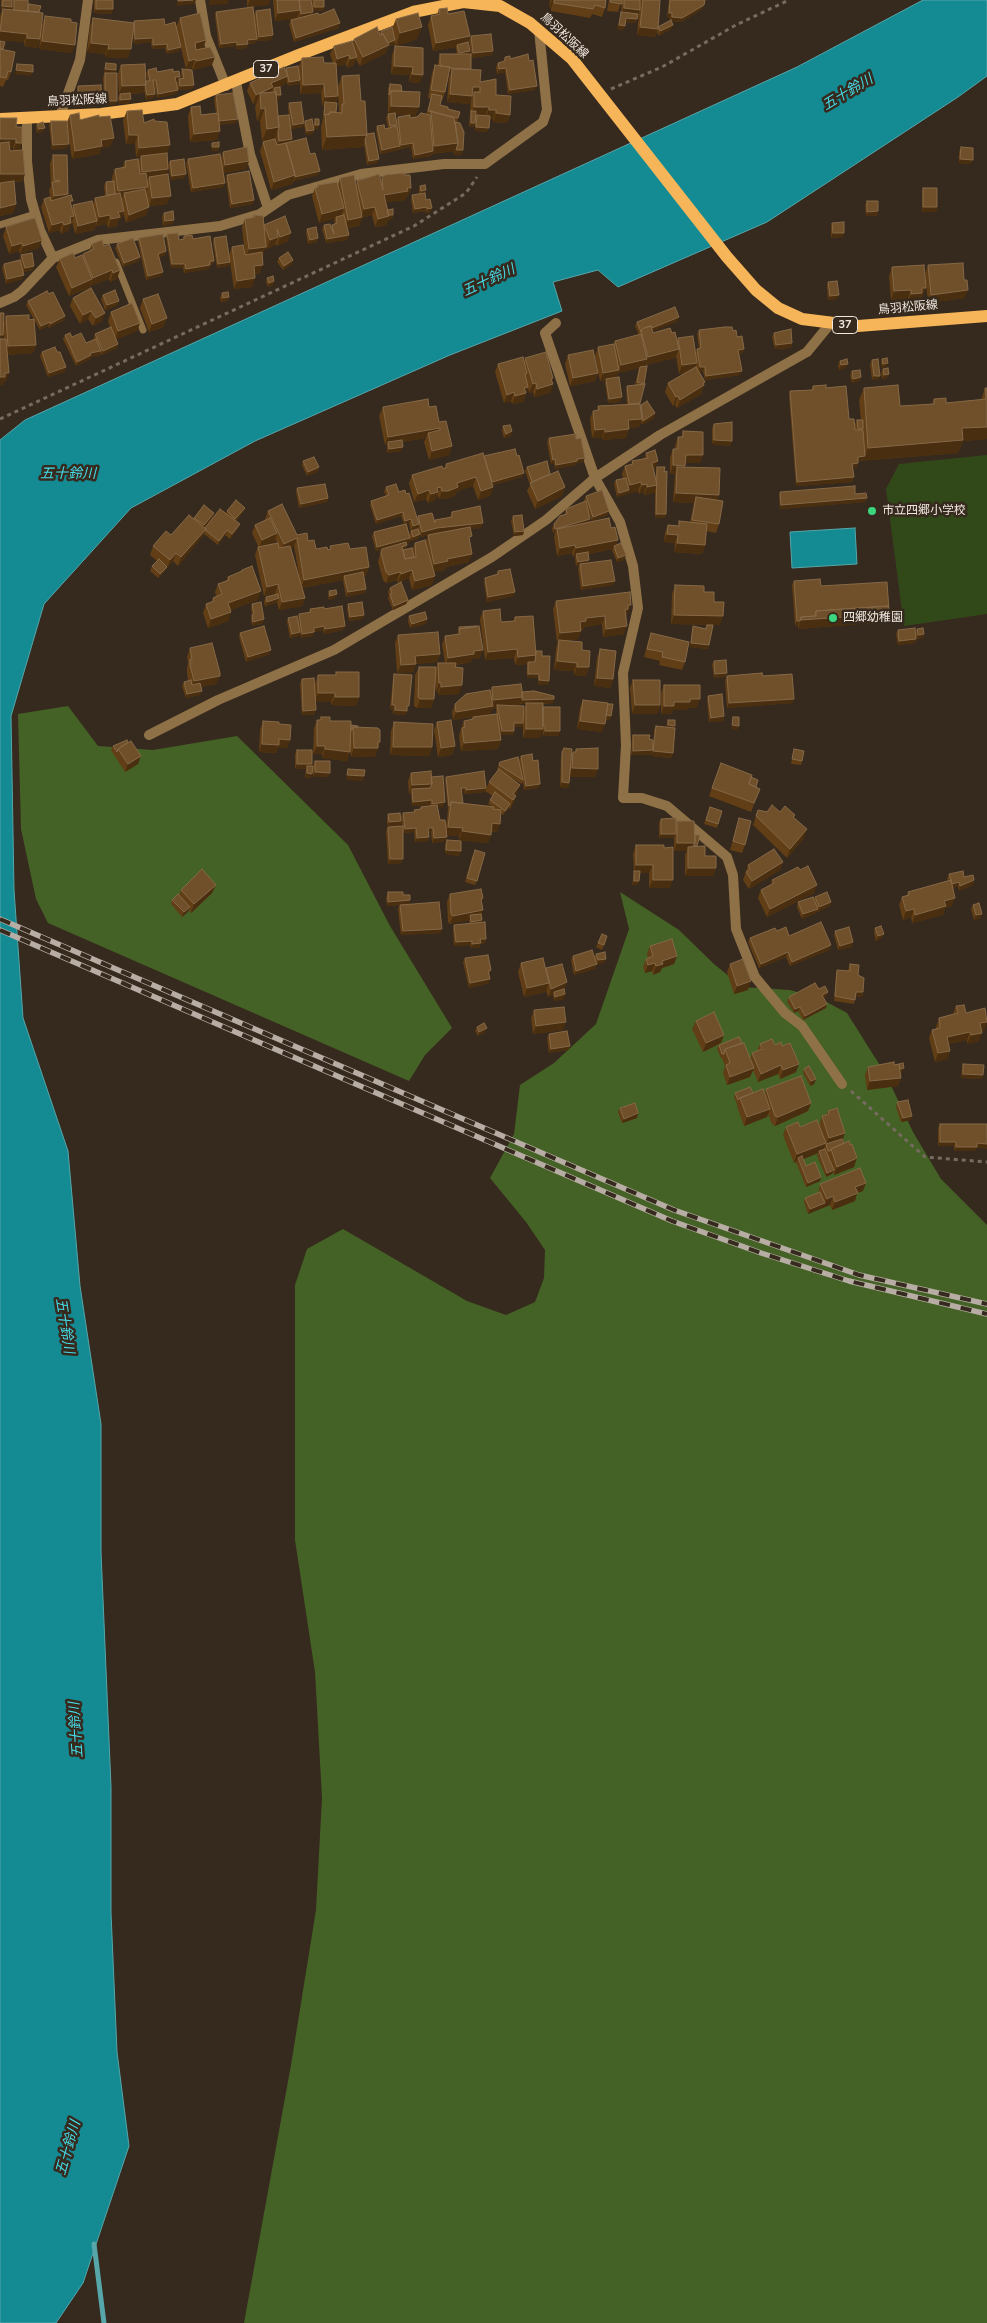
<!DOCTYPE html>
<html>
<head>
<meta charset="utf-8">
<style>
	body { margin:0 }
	canvas { display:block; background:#36291d }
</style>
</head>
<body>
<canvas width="987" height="2323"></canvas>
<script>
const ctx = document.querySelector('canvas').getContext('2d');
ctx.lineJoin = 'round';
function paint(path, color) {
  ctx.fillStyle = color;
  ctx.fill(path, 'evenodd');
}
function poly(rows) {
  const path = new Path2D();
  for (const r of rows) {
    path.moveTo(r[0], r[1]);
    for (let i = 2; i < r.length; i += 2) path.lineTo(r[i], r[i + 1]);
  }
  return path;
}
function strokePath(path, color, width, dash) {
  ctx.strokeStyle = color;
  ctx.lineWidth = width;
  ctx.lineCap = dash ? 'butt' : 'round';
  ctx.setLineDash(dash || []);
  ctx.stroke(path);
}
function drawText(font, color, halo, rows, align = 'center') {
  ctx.font = font + ' "Nunito Sans","Noto Sans JP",sans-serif';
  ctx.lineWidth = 5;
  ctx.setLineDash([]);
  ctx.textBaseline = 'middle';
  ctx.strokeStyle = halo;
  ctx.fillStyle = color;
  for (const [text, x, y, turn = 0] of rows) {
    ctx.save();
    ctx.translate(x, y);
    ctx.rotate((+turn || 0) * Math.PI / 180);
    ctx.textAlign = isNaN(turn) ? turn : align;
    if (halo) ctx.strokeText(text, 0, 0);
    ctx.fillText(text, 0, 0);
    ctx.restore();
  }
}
const green = poly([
	[987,455,987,614,904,626,886,489,899,464]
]);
const forest = poly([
	[68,706,98,746,153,750,237,736,348,845,390,926,452,1028,425,1055,409,1081,48,923,36,899,21,829,18,714],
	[620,892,679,930,714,964,742,987,790,990,821,999,847,1013,886,1075,913,1132,941,1179,987,1225,987,2323,244,2323,291,2065,316,1910,322,1798,315,1672,295,1540,295,1285,307,1249,343,1229,467,1301,506,1315,535,1302,544,1278,545,1250,526,1222,490,1178,514,1134,520,1085,554,1063,596,1024,629,929]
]);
const water = poly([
	[923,0,987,0,987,76,958,97,767,222,618,287,598,270,553,282,562,311,450,355,255,441,131,508,44,604,11,716,14,890,23,1018,68,1151,80,1286,101,1424,101,1552,111,1787,111,1913,117,2052,129,2146,83,2283,56,2323,0,2323,0,440,25,420,797,67,923,0],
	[855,528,857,564,792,568,790,532,855,528]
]);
const stream = poly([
	[94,2244,104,2323]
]);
const path = poly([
	[611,89,662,67,736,25,789,0],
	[0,419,414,226,466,193,477,177],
	[851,1091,925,1157,987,1162]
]);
const service = poly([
	[0,225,35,214],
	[116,262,143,330]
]);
const minor = poly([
	[200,0,206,36,226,86],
	[236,82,250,154,268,208],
	[60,116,80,60,88,0],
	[27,118,27,161,31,199,40,230,53,258],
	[0,303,14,297,22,291,53,258,98,240,220,226,260,214,288,195,361,174,444,164,485,164,543,122,547,110,539,30],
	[556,323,545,333,595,478,620,522,633,566,638,608,623,673,626,745,623,798,642,798,667,806,727,857,733,875,736,929,755,977,785,1013,802,1026,842,1084],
	[149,735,218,700,334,650,492,557,546,520,595,478,660,435,807,352,830,324]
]);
const primary = poly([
	[0,119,101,114,177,104,301,54,413,12,463,2,500,6,530,23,572,59,727,257,756,290,778,308,802,319,858,326,987,316]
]);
const rail = poly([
	[0,919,674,1210,859,1275,987,1304],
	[0,930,672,1221,761,1253,849,1281,987,1314]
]);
const wall = poly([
	[1,0,12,0,11,10,12,10,13,0,28,0,28,10,29,4,39,12,40,39,37,48,24,46,24,42,0,40,0,16,2,10,1,10],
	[94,0,113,0,113,9,111,14,94,13],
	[247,0,270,0,268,5,247,7],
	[273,0,311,0,312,9,312,0,324,0,324,7,323,11,312,11,312,14,319,15,339,28,294,42,289,24,291,20,294,19,275,21],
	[550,0,606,0,605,8,602,17,592,14,590,18,551,11,551,8,549,8],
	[609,0,622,0,618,12,607,11],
	[622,0,660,0,658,27,670,21,670,18,667,18,669,0,705,0,702,9,681,22,671,21,671,29,659,36,657,32,655,37,637,35,639,10,635,23,625,22,623,30,617,29,621,14],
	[439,9,448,14,470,36,467,42,469,54,471,54,469,40,471,36,492,55,471,58,471,70,480,82,496,95,510,115,507,123,493,122,493,119,489,119,487,132,475,131,475,123,474,127,469,127,471,100,473,95,469,104,447,102,449,77,451,72,449,72,445,92,442,101,441,100,440,105,448,109,460,112,457,122,462,154,454,155,454,151,432,154,431,156,413,159,411,147,400,149,399,150,380,154,376,130,377,126,385,129,388,128,386,118,388,114,388,88,390,84,402,91,416,116,410,115,410,118,426,114,431,99,428,98,432,73,435,65,438,65,439,58,440,54,457,54,456,49,456,47,433,51,428,25,431,16,437,15],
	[395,115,408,115,398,117,396,121],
	[256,11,271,40,257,41,254,15],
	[216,12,257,39,255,43,248,44,246,48,236,49,236,46,219,48,215,16],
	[45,16,71,22,72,53,39,49,42,25],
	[93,18,133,23,165,25,181,47,179,51,167,54,165,48,152,49,151,42,134,44,133,33,128,58,105,57,105,54,87,52,90,26],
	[180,18,203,49,212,65,193,70,192,68,186,69,176,27],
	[396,19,417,39,396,46,395,43,394,45,388,46,386,53,360,66,356,59,353,66,347,68,346,64,336,66,337,89,342,76,361,101,367,134,377,163,367,165,364,144,363,147,322,150,321,127,323,119,324,106,322,106,321,93,300,94,300,82,299,84,288,86,286,80,285,84,279,87,280,99,277,99,278,116,291,141,310,154,320,171,318,175,293,181,292,184,271,190,260,151,263,142,268,141,262,141,260,121,257,121,255,106,257,102,253,104,247,91,250,83,285,71,286,68,299,74,299,66,302,58,324,63,333,63,330,54,334,46,353,43,354,39,380,33,381,31,392,29],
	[338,93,339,112,336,112,336,102],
	[276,136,277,145,281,144,277,145,275,139],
	[0,41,5,42,3,50,11,72,8,80,6,80,3,87,0,86],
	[395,46,423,48,420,83,409,82,410,75,391,74,392,55],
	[505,57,510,59,529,61,535,90,508,94,505,72,497,74,496,67,498,63,503,62],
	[106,63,116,70,115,73,116,105,104,105,103,77,105,73,104,73,105,67],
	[121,65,146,81,148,81,146,74,148,70,157,72,173,72,180,77,179,79,182,79,181,73,182,69,194,85,192,89,178,90,177,83,178,81,176,81,178,90,176,94,157,98,154,84,153,84,155,94,154,98,146,100,144,90,143,93,130,94,129,104,119,104,118,98,120,94,119,94,118,74],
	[78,86,101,105,74,107,73,97,74,93,77,93],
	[216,95,236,123,219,125,217,140,190,142,188,116,191,107,201,115,216,113,214,99],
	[289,103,304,123,303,127,291,129,288,108],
	[127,111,144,123,154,121,167,153,168,169,166,174,167,204,149,206,146,215,126,223,123,212,121,219,119,219,117,226,108,228,107,224,96,226,96,225,94,230,75,234,72,221,68,231,61,234,60,230,49,233,41,207,44,199,51,201,49,190,51,186,50,164,53,155,68,194,68,196,72,209,73,205,93,204,95,198,105,196,104,186,106,182,112,181,112,177,115,169,122,168,125,161,138,162,141,156,136,157,135,143,126,144,123,120],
	[70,115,80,120,99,117,114,138,110,146,101,148,99,154,72,159,68,132,67,148,52,150,49,125,51,121,67,122],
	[0,118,16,127,22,143,19,150,25,174,22,182,14,182,16,204,13,213,0,216,0,183,6,182],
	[9,148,13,148,13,151,10,151],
	[315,119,318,129,314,129,313,134,306,135,304,125,305,121,314,127,314,123],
	[37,124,43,132,37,133,36,128],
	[961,147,971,164,959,163,959,152],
	[223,152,249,161,246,169,223,173,225,183,223,187,191,192,186,163,188,159,221,158],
	[170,161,184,178,171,180,168,165],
	[227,175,253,204,230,208,226,179],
	[404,175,411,188,408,196,406,197,405,200,386,202,387,210,393,215,392,219,388,220,386,225,375,227,372,215,362,218,359,226,347,228,347,240,326,243,322,229,324,225,331,226,332,225,335,224,334,221,335,218,319,223,312,196,315,188,317,188,318,185,338,185,340,178,356,185,357,181,381,180,382,177],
	[420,186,425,193,426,200,432,208,430,212,426,213,425,211,413,213,411,200,412,195,419,194,419,190],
	[923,188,937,207,936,212,922,212,922,192],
	[867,201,878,211,877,216,866,216,865,205],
	[164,213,174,220,172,224,163,226,162,217],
	[254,215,264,225,285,216,288,241,277,246,276,244,275,245,267,249,266,247,262,256,260,273,255,274,252,287,234,289,229,255,232,247,245,255,242,227,245,219,253,218],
	[832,223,843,237,831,238,831,227],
	[6,227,39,248,20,254,19,251,9,254,3,236],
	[307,229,318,238,317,242,308,244,306,233],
	[167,234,179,240,183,239,184,236,193,239,214,261,212,265,210,265,209,269,184,273,183,268,171,268,166,238],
	[139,238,166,251,165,255,159,257,161,276,146,280,138,242],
	[214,238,230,262,229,266,217,268,213,242],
	[102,240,117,279,110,282,109,279,90,286,89,288,69,296,56,267,60,259,75,258,82,256,83,254,89,251,92,244],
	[117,244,139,261,123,267,115,248],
	[21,255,33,270,23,272,22,279,6,284,2,268,4,264,20,260],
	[279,258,293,260,292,264,283,270,277,262],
	[928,265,965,298,928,303,925,274],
	[892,267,923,296,921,297,919,302,908,302,908,298,891,300,889,276],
	[267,278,274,281,273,285,268,287,266,282],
	[828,282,837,299,828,300,827,286],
	[91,288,102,321,93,326,88,319,80,324,70,306,73,298],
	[222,293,228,301,221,302,220,297],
	[49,294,65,316,64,320,49,328,48,326,40,330,26,305,28,301],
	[103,295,118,305,105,310,101,299],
	[143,299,167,318,163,327,149,332,140,308],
	[111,312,140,323,137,331,116,339,117,348,101,355,100,353,100,355,91,357,90,359,76,366,63,339,65,335,86,343,94,339,94,338,95,334,110,327,108,321],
	[0,313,4,323,6,316,29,320,36,345,33,353,7,355,6,381,4,382,2,385,0,385],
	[3,329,4,339,2,339],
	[678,321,653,331,653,333,672,333,677,341,678,338,696,352,697,349,699,348,697,334,699,330,733,331,744,349,742,353,739,354,740,375,705,380,703,371,699,372,705,382,701,394,677,408,675,405,673,406,665,392,668,383,685,373,679,374,676,356,675,358,645,365,645,364,644,366,647,366,640,404,640,406,655,413,654,418,642,425,641,421,639,427,629,428,626,438,602,440,602,438,592,438,590,419,593,411,597,410,598,406,627,404,626,390,627,386,635,385,639,368,618,373,616,377,620,402,608,403,605,383,606,380,600,381,595,356,598,347,614,344,615,341,639,335,635,326,637,322],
	[774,333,792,343,791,348,775,349,772,337],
	[42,352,57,352,66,367,64,372,48,377,40,356],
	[568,355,598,373,595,381,570,386,565,364],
	[525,358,552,381,553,384,550,393,534,397,533,392,529,393,528,388,523,402,512,404,511,401,504,403,495,372,498,364,524,362],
	[882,359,888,363,886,367,882,368,881,363],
	[872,360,878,380,872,380,870,364],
	[840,361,846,368,839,370,838,365],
	[883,369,889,374,887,378,882,379,881,373],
	[852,371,860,381,852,383,850,375],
	[813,386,826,388,849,419,855,424,857,420,861,420,859,400,864,388,900,406,932,404,934,399,946,403,981,400,985,388,987,388,987,387,987,439,963,441,958,453,858,461,858,463,856,468,853,468,854,477,852,482,796,486,789,396,790,391,811,390],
	[383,407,429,407,439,422,452,446,449,455,429,460,424,442,426,438,402,442,401,451,387,453,387,445,385,445,379,416],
	[714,424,732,441,730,446,712,444,712,428],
	[503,426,511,436,504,438,502,431],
	[683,431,703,455,700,463,685,463,685,467,719,495,717,500,719,524,716,533,706,531,705,545,702,554,674,552,675,543,664,542,665,533,668,525,678,526,679,521,690,522,694,503,673,502,675,474,670,474,670,458,673,449,675,449,675,446,678,437,681,437],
	[549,438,583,462,576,463,576,465,555,469,554,464,551,464,547,442],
	[646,453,655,470,654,470,656,478,656,471,657,467,666,514,665,518,655,518,655,490,654,493,644,495,644,492,639,494,638,491,617,497,614,484,616,480,623,479,622,474,625,466,631,465,632,461,644,459],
	[484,456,522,477,493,485,493,487,490,496,478,500,473,486,457,491,455,496,445,499,439,499,438,495,437,496,435,500,428,503,426,499,414,502,409,483,412,475,443,469,444,468,446,464],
	[303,461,319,467,317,472,307,476,302,465],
	[527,467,550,474,565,487,562,496,535,509,527,491,530,485,525,471],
	[386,487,399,492,417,519,418,516,435,522,450,517,452,512,481,528,470,529,469,562,446,567,445,570,433,572,432,585,412,590,409,578,398,583,397,580,386,583,383,580,378,562,381,550,376,551,372,536,374,532,404,524,401,516,376,524,370,505,371,501,386,496,384,491],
	[407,524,409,524,411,531,409,535,411,541,418,539,420,534,418,529,418,527,421,537,428,535,426,541,415,543,412,550,406,549,407,545,406,543,409,543,410,538],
	[297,488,328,498,327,502,299,508,296,492],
	[780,492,855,494,867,498,865,502,780,509,779,496],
	[586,496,608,515,592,521,589,513,590,519,589,522,611,528,618,540,616,545,626,555,624,560,617,562,612,550,613,549,588,554,588,563,615,581,613,585,581,590,578,569,579,566,576,566,575,558,576,556,573,557,572,553,557,556,554,537,555,532,553,533,552,528,554,524,565,514,565,513,566,509,585,502,584,500],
	[245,508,243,512,236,521,238,528,230,539,225,535,218,545,204,534,202,537,178,566,173,561,166,568,165,571,158,578,150,571,152,566,157,561,150,555,153,546,171,535,194,519,194,518,214,513,212,519,226,513,227,511],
	[268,511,297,535,308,541,316,549,329,550,330,546,350,549,369,567,366,575,364,576,366,589,365,593,346,597,343,580,302,588,305,598,302,606,279,610,277,602,265,607,264,601,266,597,275,594,275,593,264,596,255,555,258,546,252,533,255,525,266,520,265,519],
	[275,539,277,543,268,544,274,542],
	[294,546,300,581,291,548],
	[513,516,523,535,514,536,511,521],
	[242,570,258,600,230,610,231,612,228,621,208,628,203,613,206,604,211,603,213,598,216,596,215,592,218,584,226,581,228,577,241,572],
	[498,571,515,592,513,596,487,602,484,583,485,578,497,574],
	[794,581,821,586,886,622,798,629,798,625,795,626,792,585],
	[675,585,704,592,714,602,720,625,671,624,672,594],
	[390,588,408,600,406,604,393,610,388,598,389,595,388,592],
	[329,591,335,598,329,600,328,595],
	[556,601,628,613,627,614,626,617,624,634,603,637,602,624,584,627,583,630,581,630,578,639,564,641,582,650,589,667,586,676,574,675,574,671,554,670,556,649,558,641,557,642,553,609],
	[252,604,264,619,262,624,252,626,251,619,252,615,251,608],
	[348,604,364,615,362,619,349,621,347,609],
	[310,609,324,609,343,630,324,634,323,630,314,632,313,636,301,638,300,632,299,636,290,638,287,622,288,618,298,619,299,614,309,613],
	[483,611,501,622,513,621,515,617,536,651,542,656,548,685,538,685,538,678,527,678,527,664,515,665,514,658,485,660,480,619],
	[409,616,427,619,426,624,410,628,408,621],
	[707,625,708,649,690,647,692,630,693,626,705,629],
	[459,627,480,658,472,659,471,662,456,665,459,694,438,695,438,692,436,692,435,680,434,699,431,708,417,708,414,706,415,675,419,667,436,668,438,663,445,663,442,645,445,636,457,635],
	[917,629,924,634,923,638,916,639,915,643,898,645,896,634,898,630,916,632],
	[240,633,270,654,246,662,239,637],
	[651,633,685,662,682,670,659,665,660,661,644,657,648,642],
	[398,635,440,654,437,662,416,664,413,672,397,673,395,643],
	[190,648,216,684,201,687,202,691,200,695,186,698,182,686,184,682,188,681,187,673,187,668,188,663,187,657],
	[600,649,613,679,610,688,594,686,597,658],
	[714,661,727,673,725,677,714,678,712,665],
	[336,672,359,697,356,706,331,705,331,702,315,701,314,715,302,715,300,684,302,679,315,697,315,683,318,675,335,675],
	[394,674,408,710,407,710,405,715,393,714,393,710,390,709,393,678],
	[727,676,794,699,792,703,727,708,725,680],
	[633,680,660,705,657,714,632,714,630,688],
	[664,685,697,707,688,708,687,710,673,710,671,714,661,714,661,693],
	[492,687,522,692,553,703,543,704,543,707,559,736,543,736,543,730,542,730,540,738,523,738,523,723,522,727,514,727,513,735,500,735,501,740,498,749,461,751,459,736,461,729,464,721,472,720,473,717,453,720,452,712,455,704,491,691],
	[520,703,520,704,526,704,524,710,520,706],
	[496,708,496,714,475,717,490,714,492,709],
	[708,696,724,716,723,721,709,722,707,700],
	[583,700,610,720,605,720,602,732,577,729,580,708],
	[321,717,330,721,358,727,380,742,375,757,351,757,350,746,350,752,347,761,322,758,322,754,313,754,314,728,317,720,320,720],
	[668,720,675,726,673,753,671,758,652,756,652,752,651,755,631,755,632,739,633,735,649,739,653,747,654,730,656,726,666,727],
	[263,721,279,724,290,740,287,748,278,748,276,753,259,752,260,730],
	[394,722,432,747,429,756,390,755,391,731],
	[437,722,455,746,452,755,438,757,434,730],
	[128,742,138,764,125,772,111,750,113,746],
	[564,748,572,754,575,752,576,749,595,777,570,777,568,788,560,787,561,757],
	[794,749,802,761,801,765,791,764],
	[297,750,312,766,311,778,305,778,306,769,295,769,295,754],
	[521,756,539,788,524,790,523,781,522,784,510,777,517,793,515,795,516,796,513,804,510,809,509,808,503,815,501,813,497,832,491,832,488,843,459,840,459,836,447,835,445,841,432,843,431,832,429,833,429,837,428,841,415,842,414,832,403,833,403,859,401,863,388,864,386,831,388,827,402,826,401,817,403,813,414,812,414,810,420,809,421,807,430,806,430,805,412,806,411,793,409,794,408,781,411,773,431,777,443,807,437,807,440,820,446,828,448,810,445,781,446,777,485,792,465,794,464,792,461,793,463,803,492,806,488,804,490,800,493,796,485,791,489,782,498,770,497,769,500,762,521,770,519,760],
	[315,761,328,777,313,777,313,765],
	[721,763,749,783,760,789,751,812,709,796],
	[710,807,722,811,717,828,704,824],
	[758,810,767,812,780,812,795,815,794,818,804,838,787,858,753,825],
	[388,814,401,821,400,826,387,826,387,818],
	[739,818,745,845,742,853,730,850],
	[661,819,676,824,677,821,695,835,697,846,705,856,716,868,713,876,685,876,685,855,687,851,674,851,674,838,659,838,659,823],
	[447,840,459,856,445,854,445,844],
	[636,845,670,888,649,888,649,873,640,873,638,885,632,885,634,873,633,854],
	[473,854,477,881,475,885,465,882],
	[783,862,780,870,749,889,743,880,748,865],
	[949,874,964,877,974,880,973,885,959,891,958,886,953,888,952,906,945,908,943,915,912,923,911,917,903,920,899,905,902,897,907,895,908,892,948,881,947,879],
	[772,880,814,893,767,917,758,898,761,890,771,885],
	[216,885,212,893,191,913,189,910,182,917,171,904,172,900,179,896,181,890],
	[388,892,403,895,410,900,409,904,441,933,401,935,398,909,400,905,387,906,386,897],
	[450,894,483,898,481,902,481,914,482,920,481,923,486,939,485,943,481,944,479,948,471,948,470,945,454,946,453,929,454,925,469,924,469,920,450,924,448,922,447,902],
	[815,897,831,902,830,906,817,912,817,911,816,913,802,919,797,907,798,902,814,899],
	[973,905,980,918,974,920,971,909],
	[875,928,882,938,876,941,874,933],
	[777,931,789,936,831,945,829,950,790,966,786,957,759,968,748,942,750,938],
	[835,931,852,947,838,950,834,935],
	[602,934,607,936,602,950,596,947],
	[650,946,677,956,674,964,662,968,660,972,653,975,652,971,645,973,643,967,646,959,648,958,647,954],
	[596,954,606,959,604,963,597,964,595,969,574,975,571,960,573,956,594,958],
	[465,958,491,970,489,975,489,983,469,988,463,962],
	[521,963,545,969,546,968,564,990,564,999,554,1001,553,995,548,997,546,990,546,992,524,997,518,972],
	[730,964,748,990,734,994,727,972],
	[850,964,858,975,863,992,862,997,855,996,854,1004,834,1001,836,974,837,970,848,971],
	[819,989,828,992,826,996,824,997,826,1008,803,1020,798,1011,794,1013,787,1002,789,997],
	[956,1006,966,1013,985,1030,981,1031,979,1041,967,1044,967,1040,948,1044,950,1051,947,1059,935,1062,929,1038,932,1030,936,1029,936,1027,939,1018,953,1014],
	[534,1010,563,1030,533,1034,531,1018],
	[696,1021,721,1043,703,1052,692,1029],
	[477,1027,485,1032,478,1036,475,1031],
	[549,1034,570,1046,568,1050,549,1053,547,1038],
	[742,1043,750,1059,752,1053,757,1051,760,1044,775,1045,782,1046,796,1072,780,1079,778,1074,758,1082,753,1070,750,1077,727,1085,723,1073,725,1066,722,1058,721,1058,717,1049,719,1045],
	[963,1064,982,1079,961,1078,962,1068],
	[894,1065,902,1072,900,1073,901,1078,898,1086,867,1090,865,1075,868,1067],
	[804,1069,816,1079,814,1084,810,1086,803,1073],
	[766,1089,811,1103,808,1111,775,1126,772,1124,768,1114,767,1117,744,1126,737,1106,737,1104,734,1097,735,1093,764,1093],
	[897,1102,911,1120,901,1122,896,1107],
	[620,1108,638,1113,637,1118,622,1123,618,1112],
	[828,1111,843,1139,854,1167,834,1175,833,1172,832,1174,826,1177,817,1156,818,1153,803,1159,806,1166,821,1177,820,1181,806,1187,796,1162,794,1163,783,1135,786,1127,800,1127,819,1125,822,1116,826,1115],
	[940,1124,976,1148,975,1151,954,1151,954,1146,938,1146,938,1128],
	[820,1184,863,1191,857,1193,855,1201,832,1210,830,1205,808,1214,804,1202,805,1198,818,1193]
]);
const shadedWall = poly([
	[196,0,194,4,176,6,178,1],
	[210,0,229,0,228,4,208,5],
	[250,0,270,0,268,5,247,7],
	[552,0,554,0,551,8,549,8],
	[704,5,702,9,681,22,670,21,672,17],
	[2,6,12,7,10,11,1,10],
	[314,7,324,7,323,11,312,11],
	[624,8,640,10,636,18,621,16],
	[96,9,113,9,111,14,94,13],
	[300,10,297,19,275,21,278,13],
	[313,12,311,16,299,19,301,14],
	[669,13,672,13,670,18,667,18],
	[626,18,637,19,635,23,624,22],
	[340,23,339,28,294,42,296,38],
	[619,25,625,26,623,30,617,29],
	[673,25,671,29,659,36,660,31],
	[422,27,417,39,396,46,400,33],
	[640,27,658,29,655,37,637,35],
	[0,31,27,34,24,42,0,40],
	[273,35,271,40,257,41,259,37],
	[470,36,467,45,457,45,456,47,433,51,436,43],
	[27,38,40,39,37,48,24,46],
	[153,38,151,42,134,44,135,39],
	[257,39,255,43,248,44,246,48,236,49,237,45,247,40],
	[206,40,203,49,192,51,195,43],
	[395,40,394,45,388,46,386,53,360,66,363,57,385,44],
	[42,41,75,45,72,53,39,49],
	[237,42,236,46,219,48,221,44],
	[91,43,109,45,105,54,87,52],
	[167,44,165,48,152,49,153,45],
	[181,47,179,51,167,54,168,50],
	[108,49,131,49,128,58,105,57],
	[470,51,468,55,457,57,459,53],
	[493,51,492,55,471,58,473,53],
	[349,55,346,64,334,67,337,59],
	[215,57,212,65,193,70,196,61],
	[357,57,353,66,347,68,350,59],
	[195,59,192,68,186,69,189,61],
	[394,66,413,67,410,75,391,74],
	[440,68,471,69,469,73,452,69,451,72,438,72],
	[506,68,505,72,497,74,499,69],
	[105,69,116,70,114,74,104,73],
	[16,70,33,72,31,76,14,74],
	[412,74,423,75,420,83,409,82],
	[288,76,285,84,272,90,270,96,260,93,271,83],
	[175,77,180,77,179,81,174,82],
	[300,80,299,84,288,86,289,82],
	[324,84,321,93,300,94,303,85],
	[146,85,143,93,119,94,122,86],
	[194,85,192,89,178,90,180,86],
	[537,86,535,90,508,94,510,90],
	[473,87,480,87,477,96,474,92,473,95,470,95],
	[178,90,176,94,157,98,158,94],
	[260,93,257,102,253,104,256,95],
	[155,94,154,98,146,100,147,95],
	[450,94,472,96,469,104,447,102],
	[275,95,281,95,280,99,274,100],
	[338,96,335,105,325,102,324,106,322,106,325,97],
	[131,99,129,104,119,104,120,100],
	[102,101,101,105,74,107,75,103],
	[105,101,117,101,116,105,104,105],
	[391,106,419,107,416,116,388,114],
	[474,107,489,107,485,116,471,115],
	[265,108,260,121,257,121,261,109],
	[489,110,496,110,493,119,485,118],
	[496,113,510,115,507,123,493,122],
	[238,119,236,123,218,125,219,121],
	[304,123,303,127,291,129,293,125],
	[471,123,475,123,474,127,469,127],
	[315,125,319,125,318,129,314,129],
	[279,127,275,140,262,141,267,129],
	[476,127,489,128,487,132,475,131],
	[45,128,43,132,37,133,39,129],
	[314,130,313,134,306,135,307,131],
	[220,131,217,140,190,142,194,134],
	[129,135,138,135,135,143,126,144],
	[367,135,363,147,322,150,327,137],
	[114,138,110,146,101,148,99,154,72,159,75,151,101,140],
	[0,139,16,139,13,148,0,148],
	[292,139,290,143,277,145,279,141],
	[16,143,22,143,19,152,13,152],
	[413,143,411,147,400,149,401,145],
	[458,143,463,150,462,154,454,155,455,151,432,154,431,156,413,159,415,155,432,152,434,146],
	[69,144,67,148,52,150,53,145],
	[170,145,167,153,136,157,139,148],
	[400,146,399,150,380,154,382,150],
	[212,147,219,147,218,151,211,151],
	[379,159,377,163,367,165,369,161],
	[960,159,973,160,971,164,959,163],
	[249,161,246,169,222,174,225,165],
	[168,169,165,178,149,177,148,180,139,180,142,172],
	[320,171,318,175,294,181,295,177],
	[0,174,25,174,22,182,0,182],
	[186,174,184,178,171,180,172,176],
	[295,175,292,184,271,190,274,182],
	[225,183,223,187,191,192,193,188],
	[148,187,145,195,124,193,122,198,115,199,118,191],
	[407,188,411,188,408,196,406,197,405,200,381,203,384,195],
	[426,190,424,195,419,195,421,191],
	[68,194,65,202,51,204,54,196],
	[171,196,167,204,149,206,152,198],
	[254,200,253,204,230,208,232,204],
	[16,204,13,213,0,216,0,208],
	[149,207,146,215,126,223,129,215],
	[375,207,372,215,362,218,359,226,345,228,348,220,361,218,364,209],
	[427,207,425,211,413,213,415,209],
	[923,207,937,207,936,212,922,212],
	[344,208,341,217,319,223,322,214],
	[432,208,430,212,426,213,427,209],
	[124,211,121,219,119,219,117,226,108,228,111,219,118,212],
	[878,211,877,216,866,216,867,212],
	[110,215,107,224,96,226,99,217],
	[387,215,393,215,392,219,388,220,386,225,375,227,378,219],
	[74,216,68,231,61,234,64,225,70,217],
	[174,220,172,224,163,226,165,221],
	[97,221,94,230,75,234,78,226],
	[63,222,60,230,49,233,52,225],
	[291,233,288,241,277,246,280,237],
	[833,233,844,233,843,237,831,238],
	[349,235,347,240,326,243,327,239],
	[278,237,275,245,267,249,270,240],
	[318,238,317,242,308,244,310,240],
	[42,240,39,248,20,254,23,246],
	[22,243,19,251,9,254,12,246],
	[266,247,263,256,246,257,249,249],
	[166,251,165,255,157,258,158,254],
	[140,257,139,261,123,267,124,263],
	[293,260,292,264,283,270,284,266],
	[214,261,212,265,210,265,209,269,184,273,186,269],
	[230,262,229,266,217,268,218,264],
	[172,264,185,264,183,268,171,268],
	[263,265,260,273,251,274,254,266],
	[34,266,33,270,23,272,25,268],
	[112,270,109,279,90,286,93,278],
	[120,270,117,279,110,282,113,273],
	[163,272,161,276,146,280,148,276],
	[24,275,22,279,6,284,7,279],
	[255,278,252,287,234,289,237,281],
	[92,279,89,288,69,296,72,288],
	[274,281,273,285,268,287,269,283],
	[922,288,926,288,923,296,921,297,919,302,908,302,911,294],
	[911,290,908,298,891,300,894,291],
	[968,290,965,298,928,303,931,295],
	[839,295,837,299,828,300,830,296],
	[229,297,228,301,221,302,223,298],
	[119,301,118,305,105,310,107,305],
	[91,311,88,319,80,324,83,315],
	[105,313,102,321,93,326,96,318],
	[65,316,64,320,49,328,50,324],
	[679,317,678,321,643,335,642,332],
	[167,318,163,327,149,332,152,324],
	[50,322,48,326,40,330,41,326],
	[140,323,137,331,115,340,118,331],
	[0,335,3,335,0,343],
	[792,343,791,348,775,349,776,345],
	[118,344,117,348,101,355,103,351],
	[36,345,33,353,5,355,8,346],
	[679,349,675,358,645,365,648,357],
	[744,349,742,353,737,354,738,350],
	[101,351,100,355,91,357,90,359,76,366,77,362,90,353],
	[647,359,644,367,618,373,621,365],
	[697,363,694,372,679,374,682,365],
	[888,363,886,367,882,368,883,364],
	[848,364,846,368,839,370,841,365],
	[66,367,64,372,48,377,49,373],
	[700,367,705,367,703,371,698,372],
	[619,370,616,378,600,381,603,373],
	[742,371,740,375,705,380,706,376],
	[5,373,9,373,6,381,4,382,2,385,0,385,0,377],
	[598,373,595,381,570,386,573,378],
	[889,374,887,378,882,379,884,375],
	[874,376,880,376,878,380,872,380],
	[861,377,860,381,852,383,853,379],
	[553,378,551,385,553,384,550,393,534,397,537,389],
	[705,382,701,394,677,408,680,400],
	[536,383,533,392,529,393,533,384],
	[528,387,523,402,512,404,515,396,524,388],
	[514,392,511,401,504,403,507,395],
	[678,396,675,405,673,406,676,397],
	[622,397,620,402,608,403,609,399],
	[655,413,654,418,642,425,643,421],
	[642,419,639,427,625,429,628,420],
	[987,427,987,439,963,441,958,453,856,461,858,457,865,456,868,448,962,428],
	[440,428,436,436,428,433,426,438,388,444,388,442,387,445,385,445,388,437],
	[605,429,602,438,592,438,595,430],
	[629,429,626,438,602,440,605,432],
	[512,431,511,436,504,438,506,434],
	[714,440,732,441,730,446,712,444],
	[452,446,449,455,429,460,432,451],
	[403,447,401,451,387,453,389,449],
	[686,455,703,455,700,463,683,463],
	[585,458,583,462,576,463,576,465,555,469,556,465],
	[555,459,554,464,551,464,553,460],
	[658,461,655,470,649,471,652,463],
	[858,463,856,468,851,468,852,464],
	[673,465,685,466,682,474,677,467,675,474,670,474],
	[319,467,317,472,307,476,308,472],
	[524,473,522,477,489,486,491,482],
	[476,477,473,486,457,491,455,496,445,499,439,499,442,491,457,483],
	[854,477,852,482,796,486,797,482],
	[641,482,638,491,617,497,619,493,628,490,630,485],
	[647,484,644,492,639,494,642,485],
	[657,485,654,493,644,495,647,487],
	[441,487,435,500,428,503,431,494,437,488],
	[493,487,490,496,478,500,481,491],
	[565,487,562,496,535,509,538,501],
	[429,490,426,499,414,502,418,494],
	[676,493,719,495,716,504,696,497,694,503,673,502],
	[328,498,327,502,299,508,301,504],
	[867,498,865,502,780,509,781,505],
	[245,508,243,512,234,523,235,519],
	[609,511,608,515,592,521,593,517],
	[403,512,401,516,376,524,377,520],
	[214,513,211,521,201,534,204,525],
	[656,514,666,514,665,518,655,518],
	[411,519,409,524,404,525,405,521],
	[590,519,589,523,557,529,555,532,553,533,555,529],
	[483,523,481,528,435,533,421,537,422,532,437,528],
	[240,524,238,528,230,539,232,534],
	[419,524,418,529,411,531,413,526],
	[206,529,202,537,178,566,181,557],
	[227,530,225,535,218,545,219,541],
	[524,531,523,535,514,536,515,532],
	[277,533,274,542,259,549,262,540],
	[420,534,418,539,411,541,413,537],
	[667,534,678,535,675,543,664,542],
	[297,538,294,546,281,552,284,544],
	[410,538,409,543,376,551,377,547],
	[618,540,615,548,614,546,613,549,577,556,576,554,576,556,573,557,576,548],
	[677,543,705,545,702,554,674,552],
	[407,545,404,554,402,547],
	[575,545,572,553,557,556,560,548],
	[176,553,173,561,167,569,170,560],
	[472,554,469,562,446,567,445,570,431,572,434,564,447,559],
	[626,555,624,560,617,562,618,558],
	[589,560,588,565,580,564,579,566,576,566,578,562],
	[167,567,165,571,158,578,160,574],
	[369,567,366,575,345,580,344,576,343,580,301,588,304,580],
	[412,570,409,578,398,583,401,574],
	[400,572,397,580,386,583,389,575],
	[435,576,432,585,412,590,415,581],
	[615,581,613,585,581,590,583,586],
	[278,584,275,593,264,596,267,587],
	[366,589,365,593,346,597,348,592],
	[261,591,258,600,224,612,228,603],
	[515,592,513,596,487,602,488,597],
	[337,594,335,598,329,600,330,596],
	[279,598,277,602,265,607,267,602],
	[305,598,302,606,279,610,282,602],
	[408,600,406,604,393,610,394,606],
	[628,605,631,605,628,613,627,614,625,618,625,610],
	[231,612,228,621,208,628,211,619],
	[889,614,886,622,798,629,801,620],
	[364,615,362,619,349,621,350,617],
	[674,615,723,616,720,625,671,624],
	[605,616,602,624,584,627,583,630,577,630,580,622,586,618],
	[264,619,262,624,252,626,253,622],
	[427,619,426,624,410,628,412,624],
	[797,621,800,621,798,625,795,626],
	[324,626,323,630,312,632,314,628],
	[345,626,343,630,324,634,325,629],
	[627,626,624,634,603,637,606,629],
	[581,631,578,639,557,642,560,633],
	[300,632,299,636,290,638,292,634],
	[314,632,313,636,301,638,302,634],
	[924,634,923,638,916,639,915,643,898,645,899,641,916,639,918,635],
	[691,643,709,645,708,649,690,647],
	[517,649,514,658,485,660,488,652],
	[271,650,270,654,246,662,248,657],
	[483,650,480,658,472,659,471,662,445,666,448,658,474,651],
	[440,654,437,662,416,664,413,672,397,673,401,665,415,656],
	[536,655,533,664,528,662,527,664,515,665,518,657],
	[557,661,577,663,574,671,554,670],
	[577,667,589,667,586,676,574,675],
	[727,673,725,677,714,678,715,674],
	[528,674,539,674,538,678,527,678],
	[220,676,216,684,191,689,194,681],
	[597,678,613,679,610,688,594,686],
	[539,680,549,681,548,685,538,685],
	[439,683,441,683,438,692,436,692],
	[462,685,459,694,438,695,441,687],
	[202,691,200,695,186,698,187,694],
	[318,693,335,693,331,702,315,701],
	[335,697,359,697,356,706,331,705],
	[523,697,520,706,497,705,496,708,492,709,490,714,453,720,456,712,491,706,493,700],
	[420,699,434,699,431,708,417,708],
	[554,699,553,703,526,704,526,703,526,704,520,704,522,700],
	[690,699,700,699,697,707,688,708,687,710,673,710,671,714,661,714,664,706,674,702],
	[794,699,792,703,727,708,729,703],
	[392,705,395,705,393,710,390,709],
	[635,705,660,705,657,714,632,714],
	[316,710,314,715,302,715,303,711],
	[395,710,407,711,405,715,393,714],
	[605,715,611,716,610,720,604,719],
	[724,716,723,721,709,722,711,718],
	[580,721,605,724,602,732,577,729],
	[514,723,523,723,522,727,513,727],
	[668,725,675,726,673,730,666,730],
	[732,725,739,726,737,730,731,729],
	[542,726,545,726,540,738,523,738,526,729],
	[502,731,514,731,513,735,500,735],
	[545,731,560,731,559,736,543,736],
	[279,739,290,740,287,748,278,748,276,753,259,752,262,744],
	[501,740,498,749,461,751,464,743],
	[378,742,380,742,375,757,351,757,354,748],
	[317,746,325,746,322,754,313,754],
	[455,746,452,755,438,757,441,748],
	[393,747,432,747,429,756,390,755],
	[325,749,350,752,347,761,322,758],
	[653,750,651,755,631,755,633,751],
	[653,751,673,753,671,758,652,756],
	[141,756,138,764,125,772,128,764],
	[297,764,312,764,311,769,307,766,306,769,295,769],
	[572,768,598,769,595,777,569,777],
	[315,772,330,773,328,777,313,777],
	[307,773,312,774,311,778,305,778],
	[347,775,364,776,363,781,346,780],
	[562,782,569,783,568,788,560,787],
	[432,784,429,792,412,789,411,793,409,794,412,785],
	[540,784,539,788,524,790,526,786],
	[520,785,517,793,512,800,513,794],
	[461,788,466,788,464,792,459,793],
	[486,788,485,792,465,794,466,790],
	[516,796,513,804,510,809,513,800],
	[432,800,430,805,412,806,413,802],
	[445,802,443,807,430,808,432,804],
	[510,804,509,808,503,815,505,811],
	[401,821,400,826,387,826,389,822],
	[492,823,500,824,497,832,489,831],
	[448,827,463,828,459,836,445,835],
	[416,828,414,832,403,833,405,829],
	[428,828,433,828,431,832,427,833],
	[807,829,804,838,787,858,790,849],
	[462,831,491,835,488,843,459,840],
	[661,834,676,834,674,838,659,838],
	[429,837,428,841,415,842,417,838],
	[447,837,445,841,432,843,434,838],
	[677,843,695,843,693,846,688,847,687,851,674,851],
	[446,850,461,851,459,856,445,854],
	[390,859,403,859,401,863,388,864],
	[783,862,780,870,749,889,752,881],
	[636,865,653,865,649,873,634,873,634,871,634,873],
	[688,868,716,868,713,876,685,876],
	[653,880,673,880,670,888,649,888],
	[974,880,973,885,959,891,960,886],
	[634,881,639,881,638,885,632,885],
	[959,882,958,886,950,889,951,884],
	[216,885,212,893,191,913,194,904],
	[817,885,814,893,767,917,770,909],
	[955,898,952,906,945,908,943,915,912,923,915,915,944,901],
	[410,900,409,905,387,906,388,902],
	[831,902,830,906,817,912,819,907],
	[190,907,188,912,182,917,184,912],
	[818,909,816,913,802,919,803,914],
	[914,909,911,917,903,920,906,911],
	[483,910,480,918,450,924,453,916],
	[982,914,980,918,974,920,976,915],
	[482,920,481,924,470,926,471,922],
	[442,929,441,933,401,935,403,931],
	[884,934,882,938,876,941,878,936],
	[480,939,486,939,485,943,481,944,479,948,471,948,472,944],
	[472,941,470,945,454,946,456,942],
	[853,942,852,947,838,950,840,946],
	[831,945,829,950,790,966,792,962],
	[788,952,786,957,759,968,761,964],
	[677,956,674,964,662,968,660,972,653,975,656,966,662,961],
	[606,959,604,963,597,965,598,960],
	[655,963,652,971,645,973,648,965],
	[597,964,595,969,574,975,576,971],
	[490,979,489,983,469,988,470,983],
	[751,981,748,990,734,994,737,986],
	[567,982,564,990,554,992,553,995,548,997,551,989],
	[549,983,546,992,524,997,527,988],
	[828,992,826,996,821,999,822,995],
	[856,992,863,992,862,997,854,996],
	[565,994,564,999,554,1001,555,997],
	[827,1004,826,1008,803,1020,805,1016],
	[800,1007,798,1011,794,1013,795,1009],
	[566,1022,563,1030,533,1034,536,1026],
	[987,1022,985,1030,976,1032,980,1023],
	[487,1028,485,1032,478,1036,479,1032],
	[970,1032,967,1040,944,1045,947,1037],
	[982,1033,979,1041,967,1044,971,1035],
	[724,1035,721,1043,703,1052,706,1043],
	[570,1046,568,1050,549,1053,551,1049],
	[950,1051,947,1059,935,1062,938,1053],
	[799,1064,796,1072,780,1079,783,1070],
	[781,1065,778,1074,758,1082,761,1074],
	[754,1068,750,1077,727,1085,730,1077],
	[904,1068,902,1072,897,1074,898,1069],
	[963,1074,983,1075,982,1079,961,1078],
	[901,1078,898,1086,867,1090,870,1081],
	[816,1079,814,1084,810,1086,811,1081],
	[811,1103,808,1111,775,1126,778,1117],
	[770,1109,767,1117,744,1126,747,1117],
	[638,1113,637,1118,622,1123,624,1119],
	[912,1116,911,1120,901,1122,903,1118],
	[845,1133,842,1142,826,1145,829,1138],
	[940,1142,956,1142,954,1146,938,1146],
	[826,1143,823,1151,819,1151,818,1153,799,1161,798,1158,796,1162,794,1163,797,1154],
	[977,1143,987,1144,987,1149,976,1148,975,1151,954,1151,956,1147],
	[857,1158,854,1167,834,1175,837,1167],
	[834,1170,832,1174,826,1177,827,1173],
	[821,1177,820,1181,806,1187,808,1183],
	[866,1183,863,1191,857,1193,855,1201,832,1210,835,1202,855,1187],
	[833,1196,830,1205,808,1214,810,1209,825,1203,827,1199]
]);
const building = poly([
	[3,0,12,0,12,7,2,6,3,0],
	[14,0,28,0,28,11,14,10,14,0],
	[96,0,113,0,113,9,96,9,96,0],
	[178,0,193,0,178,1,178,0],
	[277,0,299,0,300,10,278,13,277,0],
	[299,0,311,0,313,12,301,14,299,0],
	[314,0,324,0,324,7,314,7,314,0],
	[554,0,606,0,605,8,595,5,593,9,554,3,554,0],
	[610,0,622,0,622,4,610,2,610,0],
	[624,0,640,0,640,10,624,8,624,0],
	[643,0,660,0,658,29,640,27,643,0],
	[670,0,705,0,704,5,682,18,672,17,672,13,669,13,670,0],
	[29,4,41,6,39,12,28,11,29,4],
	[253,7,257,39,247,40,248,44,237,45,237,42,221,44,216,12,253,7],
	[447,8,448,14,464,11,470,36,436,43,431,16,440,14,439,9,447,8],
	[3,9,43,13,40,39,27,38,27,34,0,31,3,9],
	[270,9,273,35,259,37,256,11,270,9],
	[334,9,340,23,296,38,291,20,318,13,319,15,334,9],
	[621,12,638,14,637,19,626,18,625,26,619,25,621,12],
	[200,13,206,40,195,43,196,50,210,47,215,57,196,61,195,59,189,61,180,18,200,13],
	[418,13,422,27,400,33,396,19,418,13],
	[45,16,71,19,71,22,77,23,75,45,42,41,45,16],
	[93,18,134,23,131,49,108,49,109,45,91,43,93,18],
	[164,19,165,25,175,22,181,47,168,50,167,44,153,45,153,38,135,39,134,21,164,19],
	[671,20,673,25,660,31,658,27,671,20],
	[377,27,380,35,383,34,389,45,363,57,354,39,377,27],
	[392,27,395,40,388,43,383,34,382,35,381,31,392,27],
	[491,34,493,51,473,53,471,36,491,34],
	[0,41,5,42,3,49,0,48,0,41],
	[352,41,357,57,350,59,349,55,337,59,334,46,352,41],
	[468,42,470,51,459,53,457,45,468,42],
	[395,46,423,48,423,75,412,74,413,67,394,66,395,46],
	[0,49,15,52,11,72,8,71,6,78,0,77,0,49],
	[440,54,471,54,471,69,449,68,450,67,440,66,440,54],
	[528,54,529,61,533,60,537,86,510,90,506,68,499,69,498,63,505,61,505,57,510,56,510,59,528,54],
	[323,57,324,63,336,63,338,96,325,97,324,84,303,85,302,58,323,57],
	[106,63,116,64,116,70,105,69,106,63],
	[17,64,33,65,33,72,16,70,17,64],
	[145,64,146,85,122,86,121,65,145,64],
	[435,65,450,67,445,92,431,90,435,65],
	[298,66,300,80,289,82,286,68,298,66],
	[284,67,288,76,271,83,273,87,256,95,250,83,284,67],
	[156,68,157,72,173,69,173,72,179,71,180,77,175,77,178,90,158,94,156,80,153,80,155,94,147,95,145,85,146,81,150,81,148,70,156,68],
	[182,69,192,70,194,85,180,86,179,79,184,78,182,69],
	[452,69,481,70,480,82,496,79,496,95,511,96,510,115,496,113,496,110,489,110,489,107,474,107,474,92,480,92,480,87,473,87,472,96,450,94,452,69],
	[105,73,117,73,117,101,105,101,105,73],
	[359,75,361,101,365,101,367,135,327,137,325,115,330,114,330,112,342,113,342,104,344,104,342,76,359,75],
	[390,84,401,85,402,91,391,91,389,95,390,84],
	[101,85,102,101,75,103,74,93,78,93,78,86,101,85],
	[280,87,281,95,276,95,274,88,280,87],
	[391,91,420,92,419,107,391,106,391,91],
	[276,92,279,127,267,129,265,108,261,109,260,93,276,92],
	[130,93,131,99,120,100,120,94,130,93],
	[233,93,238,119,219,121,216,95,233,93],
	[432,94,442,96,440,105,448,107,448,109,460,112,458,118,428,111,432,94],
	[301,102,304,123,293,125,289,103,301,102],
	[325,102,337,103,336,112,330,112,329,114,324,115,325,102],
	[200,106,201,115,218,113,220,131,194,134,191,107,200,106],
	[142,110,144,123,154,119,154,121,167,122,170,145,139,148,138,135,129,135,127,111,142,110],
	[431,111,454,118,458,143,434,146,431,111],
	[471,111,476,111,475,123,471,123,471,111],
	[79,113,80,120,99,115,99,117,110,116,114,138,101,140,102,146,75,151,70,115,79,113],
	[395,113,397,125,390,126,388,114,395,113],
	[421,113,430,115,433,151,415,155,413,143,401,145,398,117,410,115,410,118,417,117,421,113],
	[289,115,292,139,279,141,278,132,279,127,278,116,289,115],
	[477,115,490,116,489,128,476,127,477,115],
	[0,118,17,118,16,127,22,127,22,143,16,143,16,139,0,139,0,118],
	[312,119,314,130,307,131,305,121,312,119],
	[315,119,319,119,319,125,315,125,315,119],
	[51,121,67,121,69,144,53,145,51,121],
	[43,122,45,128,39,129,37,124,43,122],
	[455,122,460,123,464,132,463,150,456,150,458,143,455,122],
	[384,125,385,129,397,126,400,146,382,150,377,126,384,125],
	[374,133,379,159,369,161,365,140,367,134,374,133],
	[306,138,310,154,315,153,320,171,295,177,295,175,286,143,306,138],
	[275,139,277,145,286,143,295,175,274,182,263,142,275,139],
	[9,142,10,151,23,150,25,174,0,174,0,143,9,142],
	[219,142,219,147,212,147,212,143,219,142],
	[247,147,249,161,225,165,223,152,247,147],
	[961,147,973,148,973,160,960,159,961,147],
	[167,153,168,169,142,172,141,156,167,153],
	[220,154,225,183,193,188,188,159,220,154],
	[53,155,67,155,68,194,54,196,52,182,60,181,54,180,53,155],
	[138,159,140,174,146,173,148,187,118,191,115,169,126,167,125,161,138,159],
	[184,159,186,174,172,176,170,161,184,159],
	[249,171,254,200,232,204,227,175,249,171],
	[404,173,404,175,410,175,411,188,407,188,408,191,384,195,389,216,378,219,375,207,364,209,357,181,379,174,383,190,382,177,385,175,404,173],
	[168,174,171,196,152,198,149,177,168,174],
	[354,175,362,217,348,220,340,178,354,175],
	[14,181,16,204,0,208,0,183,14,181],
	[114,181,115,194,107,195,106,182,114,181],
	[337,182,344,208,322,214,315,188,318,187,318,185,337,182],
	[425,185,426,190,421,191,420,186,425,185],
	[923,188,937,188,937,207,923,207,923,188],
	[145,189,149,207,129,215,124,193,145,189],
	[120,193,124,211,118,212,120,217,111,219,110,215,99,217,95,198,120,193],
	[425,193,426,200,430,199,432,208,427,209,427,207,415,209,412,195,425,193],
	[71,195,73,201,70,201,74,216,70,217,71,223,64,225,63,222,52,225,44,199,50,197,51,201,71,195],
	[92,201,97,221,78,226,73,205,92,201],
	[867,201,878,201,878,211,867,212,867,201],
	[393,209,393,215,388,215,387,210,393,209],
	[173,211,174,220,165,221,164,213,173,211],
	[254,215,263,216,266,247,249,249,245,219,255,217,254,215],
	[344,215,349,235,327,239,324,225,330,224,334,234,332,225,337,223,336,217,344,215],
	[285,216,291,233,280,237,277,229,278,237,270,240,264,225,285,216],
	[35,218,42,240,23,246,22,243,12,246,6,227,35,218],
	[844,222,844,233,833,233,832,223,844,222],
	[316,227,318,238,310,240,307,229,316,227],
	[178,233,179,240,184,239,184,236,192,235,193,239,210,236,214,261,210,261,210,265,186,269,185,264,172,264,167,234,178,233],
	[163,234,166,251,158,254,163,272,148,276,139,238,163,234],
	[226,236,230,262,218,264,214,238,226,236],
	[133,238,140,257,124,263,117,244,133,238],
	[102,240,104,246,109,244,120,270,113,273,112,270,93,278,83,254,94,249,92,244,102,240],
	[243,245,245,255,262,252,263,265,254,266,255,278,237,281,232,247,243,245],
	[288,252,293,260,284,266,279,258,288,252],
	[32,253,34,266,25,268,21,255,32,253],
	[73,253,75,258,82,255,92,279,72,288,60,259,73,253],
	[20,260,24,275,7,279,4,264,20,260],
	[963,263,964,280,967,280,968,290,931,295,928,265,963,263],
	[924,265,926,288,922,288,922,293,911,294,911,290,894,291,892,267,924,265],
	[273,276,274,281,269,283,267,278,273,276],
	[837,281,839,295,830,296,828,282,837,281],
	[91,288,105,313,96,318,91,311,83,315,73,298,91,288],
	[115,290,119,301,107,305,103,295,115,290],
	[47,291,49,294,53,292,65,316,50,324,50,322,41,326,28,301,47,291],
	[228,292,229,297,223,298,222,293,228,292],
	[158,294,167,318,152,324,143,299,158,294],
	[132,303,140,323,118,331,111,312,132,303],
	[675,307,679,317,652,328,651,326,644,328,641,331,641,332,637,322,675,307],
	[0,313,4,313,3,335,0,335,0,313],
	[29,315,29,320,34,319,36,345,8,346,6,316,29,315],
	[651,326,653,333,670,328,672,333,675,332,679,349,648,357,641,331,644,328,651,326],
	[111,327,118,344,103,351,95,334,111,327],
	[725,327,732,327,733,331,736,330,737,337,742,336,744,349,738,350,742,371,706,376,705,367,700,367,697,349,701,348,699,330,725,327],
	[791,329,792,343,776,345,774,333,791,329],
	[70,333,72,337,81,333,86,343,96,339,101,351,90,353,91,355,77,362,65,335,70,333],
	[641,334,647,359,621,365,615,341,641,334],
	[693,336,697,363,682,365,678,338,693,336],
	[0,339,6,339,9,373,5,373,5,377,0,377,0,339],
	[614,344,619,370,603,373,598,347,614,344],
	[55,347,57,352,60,352,66,367,49,373,42,352,55,347],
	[593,350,598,373,573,378,568,355,593,350],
	[546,352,553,378,551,379,553,384,537,389,536,383,533,384,525,358,546,352],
	[523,357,527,373,525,374,528,387,524,388,526,393,515,396,514,392,507,395,498,364,523,357],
	[887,358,888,363,883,364,882,359,887,358],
	[847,359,848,364,841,365,840,361,847,359],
	[878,359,880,376,874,376,872,360,878,359],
	[647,366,644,384,637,382,640,367,647,366],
	[696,367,705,382,703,383,704,385,680,400,678,396,676,397,668,383,696,367],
	[888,368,889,374,884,375,883,369,888,368],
	[860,370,861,377,853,379,852,371,860,370],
	[619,377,622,397,609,399,606,379,619,377],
	[645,384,640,403,629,404,627,386,645,384],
	[826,385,826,388,846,386,849,419,854,419,855,430,863,430,865,456,858,457,858,463,852,464,854,477,797,482,790,391,813,390,813,386,826,385],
	[898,385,900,406,934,404,934,399,946,398,946,403,986,399,985,388,987,388,987,427,962,428,963,440,868,448,864,388,898,385],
	[428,399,429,407,436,406,439,422,446,421,452,446,432,451,428,433,440,430,440,428,388,437,383,407,428,399],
	[647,401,655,413,643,421,641,405,647,401],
	[640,404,642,419,628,420,629,429,605,432,605,429,595,430,593,411,599,410,598,406,640,404],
	[857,420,863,420,863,429,858,429,857,420],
	[732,422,732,441,714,440,714,424,732,422],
	[510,425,512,431,506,434,503,426,510,425],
	[683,431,703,432,703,455,686,455,685,466,673,465,673,449,678,449,678,437,683,437,683,431],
	[576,434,576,439,581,438,585,458,577,459,577,461,556,465,555,459,553,460,549,438,576,434],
	[402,440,403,447,389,449,388,442,402,440],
	[515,449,517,456,519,455,524,473,492,482,484,456,515,449],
	[655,450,658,461,652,463,657,485,647,487,647,484,642,485,641,482,630,485,625,466,633,464,632,461,648,458,646,453,655,450],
	[483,453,493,487,481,491,476,477,457,483,458,487,448,491,442,491,441,487,437,488,438,492,431,494,429,490,418,494,412,475,442,466,443,469,447,467,446,464,483,453],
	[314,457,319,467,308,472,303,461,314,457],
	[547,461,550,474,532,482,527,467,547,461],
	[657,467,665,467,664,472,667,471,666,514,656,514,657,467],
	[677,467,720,468,719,495,676,493,677,467],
	[558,471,565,487,538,501,530,483,558,471],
	[626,478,629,490,619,493,616,480,626,478],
	[325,484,328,498,301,504,297,488,325,484],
	[396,484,399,492,405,490,406,494,409,493,419,524,413,526,411,519,405,521,403,512,377,520,371,501,389,495,386,487,396,484],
	[855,486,855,494,866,493,867,498,781,505,780,492,855,486],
	[602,490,609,511,593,517,586,496,602,490],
	[696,497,723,501,719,524,692,520,696,497],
	[236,500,245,508,235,519,227,511,236,500],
	[586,501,590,519,555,529,554,524,560,516,567,514,566,509,586,501],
	[282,504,297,535,307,533,308,541,314,540,316,549,327,547,328,550,331,549,330,546,348,543,350,549,366,547,369,567,304,580,297,538,284,544,268,511,282,504],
	[204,505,214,513,204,525,194,518,204,505],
	[480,506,483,523,437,528,422,532,418,516,432,513,435,523,435,520,452,517,452,512,480,506],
	[220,509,240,524,232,534,227,530,219,541,205,530,206,529,205,528,220,509],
	[189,515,206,529,181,557,176,553,170,560,153,546,166,531,171,535,189,515],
	[522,515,524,531,515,532,513,516,522,515],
	[270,518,277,533,262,540,255,525,270,518],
	[609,518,611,528,615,527,618,540,576,548,575,545,560,548,557,529,609,518],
	[679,521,707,524,705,545,677,543,678,535,667,534,668,525,679,526,679,521],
	[406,524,410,538,377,547,374,532,406,524],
	[470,527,472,536,469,537,472,554,447,559,448,561,434,564,428,535,470,527],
	[418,529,420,534,413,537,411,531,418,529],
	[425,540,435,576,415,581,412,570,401,574,400,572,389,575,386,572,381,553,382,549,406,542,407,545,402,547,405,559,416,557,415,543,425,540],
	[278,543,279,548,290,546,305,598,282,602,278,584,267,587,258,547,278,543],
	[621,543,626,555,618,558,614,546,621,543],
	[412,548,414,557,405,559,403,550,412,548],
	[588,552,589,560,578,562,576,554,588,552],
	[159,559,167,567,160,574,152,566,159,559],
	[611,560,615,581,583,586,580,564,611,560],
	[252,566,261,591,228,603,231,612,211,619,206,604,214,601,213,598,222,594,218,584,229,580,228,577,242,571,242,570,252,566],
	[510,569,515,592,488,597,485,578,498,574,498,571,510,569],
	[363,572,366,589,348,592,344,576,363,572],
	[820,579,821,586,887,582,889,610,888,606,816,611,815,616,801,617,800,621,797,621,794,581,820,579],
	[401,582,408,600,394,606,390,594,392,593,390,588,401,582],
	[675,585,704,586,704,592,714,592,714,602,724,602,723,616,674,615,675,585],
	[336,590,337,594,330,596,329,591,336,590],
	[630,592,631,605,628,605,628,609,625,610,627,626,606,629,605,616,586,618,586,621,580,622,581,631,560,633,556,601,630,592],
	[278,594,279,598,267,602,266,597,278,594],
	[261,602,264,619,253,622,252,615,254,614,252,604,261,602],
	[362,602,364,615,350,617,348,604,362,602],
	[342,606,345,626,325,629,324,626,314,628,314,632,302,634,299,614,311,612,310,609,324,607,324,609,342,606],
	[888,606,889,614,801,620,801,617,816,616,816,611,888,606],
	[500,609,501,622,515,621,515,617,533,616,536,655,518,657,517,649,488,652,483,611,500,609],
	[425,612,427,619,412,624,409,616,425,612],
	[297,616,300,632,292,634,288,618,297,616],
	[707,625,713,625,709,645,691,643,693,626,706,629,707,625],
	[264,626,271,650,248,657,240,633,264,626],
	[476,626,476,627,459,629,459,627,476,626],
	[479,626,483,650,474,651,474,654,448,658,445,636,460,634,459,629,479,626],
	[915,628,916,639,899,641,898,630,915,628],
	[923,628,924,634,918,635,917,629,923,628],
	[438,632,440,654,415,656,416,664,401,665,398,635,438,632],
	[651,633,689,642,685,662,662,657,663,652,647,649,651,633],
	[559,640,582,642,582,650,590,651,589,667,577,667,577,663,557,661,559,640],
	[212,643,220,673,220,676,194,681,190,665,190,659,192,659,190,648,212,643],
	[600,649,616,651,613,679,597,678,600,649],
	[536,651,542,651,542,656,550,656,549,681,539,680,539,674,528,674,528,662,535,662,536,651],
	[726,660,727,673,715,674,714,661,726,660],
	[438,663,456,663,455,667,463,668,462,685,441,687,441,683,439,683,438,663],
	[419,667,436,667,434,699,420,699,418,697,419,667],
	[336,672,359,672,359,697,335,697,335,693,318,693,318,675,336,675,336,672],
	[762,673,763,676,792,674,794,699,729,703,727,676,762,673],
	[394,674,412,675,409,706,407,706,407,711,395,710,395,705,392,705,394,674],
	[314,678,316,710,303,711,302,679,314,678],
	[191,680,192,685,200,683,202,691,187,694,184,682,191,680],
	[633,680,660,680,660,705,635,705,633,680],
	[521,684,523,697,493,700,492,687,521,684],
	[664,685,700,685,700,699,690,699,690,702,674,702,674,706,664,706,664,685],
	[490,690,493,706,456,712,455,704,466,694,490,690],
	[534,691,554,696,554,699,522,700,522,692,534,691],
	[722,694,724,716,711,718,708,696,722,694],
	[583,700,608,703,605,724,580,721,583,700],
	[526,703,543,703,543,729,526,729,526,703],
	[608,704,613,704,611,716,606,715,608,704],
	[497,705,524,706,523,723,514,723,514,731,502,731,497,705],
	[543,707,560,707,560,731,545,731,545,726,543,726,543,707],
	[497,714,501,740,464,743,462,728,465,727,464,721,473,719,473,717,497,714],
	[321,717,330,717,330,721,351,721,350,752,325,749,325,746,317,746,317,720,321,720,321,717],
	[733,717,739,717,739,726,732,725,733,717],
	[451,720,455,746,441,748,437,722,451,720],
	[668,720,675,720,675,726,668,725,668,720],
	[263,721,279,722,279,724,291,725,290,740,279,739,279,745,262,744,263,721],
	[394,722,433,724,432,747,393,747,394,722],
	[351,725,358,726,358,727,353,727,352,730,351,730,351,725],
	[656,726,675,728,673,753,653,751,656,726],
	[353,727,378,728,380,730,380,742,378,742,378,748,354,748,353,727],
	[633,735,650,735,649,739,653,740,653,750,633,751,633,735],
	[127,740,128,742,118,749,117,752,113,746,127,740],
	[131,741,141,756,128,764,118,749,131,741],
	[564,748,572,749,569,783,562,782,562,752,564,748],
	[598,748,598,769,572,768,573,752,576,752,576,749,598,748],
	[794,749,804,751,802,761,792,759,794,749],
	[297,750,312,750,312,764,297,764,297,750],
	[532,754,533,761,538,760,540,784,526,786,521,756,532,754],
	[518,757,523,780,499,765,500,762,518,757],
	[315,761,330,761,330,773,315,772,315,761],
	[721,763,752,775,749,784,760,789,754,803,712,788,721,763],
	[307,766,313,766,312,774,307,773,307,766],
	[348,769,365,770,364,776,347,775,348,769],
	[499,769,520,785,513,794,516,796,513,800,489,782,499,769],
	[431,771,432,784,412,785,411,773,431,771],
	[484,771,486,788,466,790,466,788,461,788,463,803,451,802,449,806,446,777,484,771],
	[443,776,445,802,432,804,432,800,413,802,412,789,430,788,432,784,431,777,443,776],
	[751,777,758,780,756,787,749,784,751,777],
	[495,792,510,804,505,811,490,800,495,792],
	[451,802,494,807,493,809,501,810,500,824,492,823,491,835,462,831,463,828,448,827,451,802],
	[437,805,440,820,445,820,447,837,434,838,433,828,428,828,429,837,417,838,416,828,405,829,403,813,415,812,414,810,421,809,421,807,437,805],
	[772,805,780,812,785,806,795,815,793,817,807,829,790,849,756,816,758,810,767,812,772,805],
	[710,807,722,811,718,824,706,820,710,807],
	[400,813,401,821,389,822,388,814,400,813],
	[676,818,676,834,661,834,661,819,676,818],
	[739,818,751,821,745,845,733,841,739,818],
	[677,821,694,821,695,843,677,843,677,821],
	[403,826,403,859,390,859,388,827,403,826],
	[695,835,700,835,697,846,693,846,695,843,695,835],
	[447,840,461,841,461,851,446,850,447,840],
	[636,845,664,845,664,848,673,847,673,880,653,880,653,865,636,865,636,845],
	[705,846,705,856,716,856,716,868,688,868,688,847,705,846],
	[774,849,783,862,752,881,746,872,750,869,748,865,774,849],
	[475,850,485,853,477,881,467,878,475,850],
	[808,866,817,885,770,909,761,890,774,883,772,880,798,867,800,870,808,866],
	[202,869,216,885,194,904,181,890,202,869],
	[634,871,640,871,639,881,634,881,634,871],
	[963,871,964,877,973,875,974,880,960,886,959,882,952,884,949,874,963,871],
	[951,880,955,898,944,901,946,906,915,915,914,909,906,911,902,897,909,895,908,892,951,880],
	[481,889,483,898,481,899,483,910,453,916,451,914,450,894,481,889],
	[388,892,403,892,403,895,410,895,410,900,388,902,388,892],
	[827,892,831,902,819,907,815,897,827,892],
	[178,894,190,907,184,912,172,900,178,894],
	[813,897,818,909,803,914,798,902,813,897],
	[439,902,442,929,403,931,400,905,439,902],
	[979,903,982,914,976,915,973,905,979,903],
	[481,914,482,920,471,922,470,915,481,914],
	[485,922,486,939,480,939,481,943,472,944,472,941,456,942,454,925,485,922],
	[821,922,831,945,792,962,788,952,761,964,750,938,775,928,777,931,786,927,789,936,821,922],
	[881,926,884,934,878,936,875,928,881,926],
	[849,927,853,942,840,946,835,931,849,927],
	[602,934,607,936,604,945,598,943,602,934],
	[672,939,677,956,662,961,663,964,656,966,655,963,648,965,646,959,653,956,650,946,672,939],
	[592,950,597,964,576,971,573,956,592,950],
	[605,952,606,959,598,960,596,954,605,952],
	[488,955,491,970,488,971,490,979,470,983,465,958,488,955],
	[543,958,549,983,527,988,521,963,543,958],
	[743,959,751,981,737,986,730,964,743,959],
	[562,964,567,982,551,989,546,968,562,964],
	[850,964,859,965,858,975,864,978,863,992,856,992,855,1000,835,996,837,970,850,971,850,964],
	[815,983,819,989,825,986,828,992,822,995,827,1004,805,1016,800,1007,795,1009,789,997,815,983],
	[564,989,565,994,555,997,554,992,564,989],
	[964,1005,966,1013,985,1008,987,1022,980,1023,982,1033,971,1035,970,1032,947,1037,950,1051,938,1053,932,1030,940,1028,939,1018,958,1013,956,1006,964,1005],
	[564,1007,566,1022,536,1026,534,1010,564,1007],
	[714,1012,724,1035,706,1043,696,1021,714,1012],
	[484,1023,487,1028,479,1032,477,1027,484,1023],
	[567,1031,570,1046,551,1049,549,1034,567,1031],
	[739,1037,742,1043,725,1049,724,1054,722,1054,719,1045,739,1037],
	[772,1039,775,1045,781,1042,782,1046,790,1043,799,1064,783,1070,781,1065,761,1074,752,1053,762,1049,760,1044,772,1039],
	[744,1043,754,1068,730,1077,726,1065,730,1063,725,1049,744,1043],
	[894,1062,894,1065,899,1064,901,1078,870,1081,868,1067,894,1062],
	[903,1063,904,1068,900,1069,899,1064,903,1063],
	[963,1064,984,1065,983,1075,963,1074,963,1064],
	[809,1066,816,1079,811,1081,804,1069,809,1066],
	[801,1076,811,1103,778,1117,775,1116,766,1089,801,1076],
	[750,1087,753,1093,740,1098,738,1100,735,1093,750,1087],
	[763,1089,770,1109,747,1117,740,1098,763,1089],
	[908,1100,912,1116,903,1118,897,1102,908,1100],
	[635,1103,638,1113,624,1119,620,1108,635,1103],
	[837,1108,845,1133,829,1138,822,1116,829,1114,828,1111,837,1108],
	[817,1120,826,1143,797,1154,786,1127,798,1122,800,1127,817,1120],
	[940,1124,987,1124,987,1144,977,1143,977,1147,956,1147,956,1142,940,1142,940,1124],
	[842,1139,844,1143,831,1149,830,1151,828,1151,826,1144,842,1139],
	[849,1141,850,1145,852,1144,857,1158,837,1167,831,1149,849,1141],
	[825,1149,834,1170,827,1173,819,1151,825,1149],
	[802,1156,806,1166,815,1162,821,1177,808,1183,798,1158,802,1156],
	[860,1168,866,1183,855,1187,858,1193,835,1202,833,1196,827,1199,820,1184,860,1168],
	[820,1192,825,1203,810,1209,805,1198,820,1192]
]);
const markers = [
	[872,511,5,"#3ad77f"],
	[833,618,5,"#3ad77f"]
];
const shields = [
	[266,69,25],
	[845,325,25]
];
const shieldNames = [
	["37",266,69],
	["37",845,325]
];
const streetNames = [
	["鳥羽松阪線",564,36,43],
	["鳥羽松阪線",77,101,-3],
	["鳥羽松阪線",908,308,-5]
];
const poiNames = [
	["市立四郷小学校",882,511],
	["四郷幼稚園",843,618]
];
const waterNames = [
	["五十鈴川",848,93,-31],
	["五十鈴川",489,281,-25],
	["五十鈴川",68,475],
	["五十鈴川",64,1326,81],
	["五十鈴川",77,1730,-94],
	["五十鈴川",69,2148,-74]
];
paint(green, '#314919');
paint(forest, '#446225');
paint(water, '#148a93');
strokePath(water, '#56a6aa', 1);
strokePath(stream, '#56a6aa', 5);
strokePath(path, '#766b60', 3, [4, 4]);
strokePath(service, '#8f7147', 7);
strokePath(minor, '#8f7147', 10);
strokePath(primary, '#f5b558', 12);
strokePath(rail, '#b7ada4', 5.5);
strokePath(rail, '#36291d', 4, [11]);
paint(wall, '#613e15');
paint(shadedWall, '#492e0f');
paint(building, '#70502b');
strokePath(building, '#846847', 1);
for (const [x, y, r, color] of markers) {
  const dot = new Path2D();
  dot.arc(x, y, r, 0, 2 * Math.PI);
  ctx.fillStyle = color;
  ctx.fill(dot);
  strokePath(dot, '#36291d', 2);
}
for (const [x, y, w] of shields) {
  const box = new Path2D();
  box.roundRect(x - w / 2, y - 8.5, w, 17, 4);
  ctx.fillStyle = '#36291d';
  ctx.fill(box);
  strokePath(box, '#f1e8e0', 1);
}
drawText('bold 11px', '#f1e8e0', null, shieldNames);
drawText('12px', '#f1e8e0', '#36291d', streetNames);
drawText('12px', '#f1e8e0', '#36291d', poiNames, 'left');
drawText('italic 14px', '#44ddea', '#36291d', waterNames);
</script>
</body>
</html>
